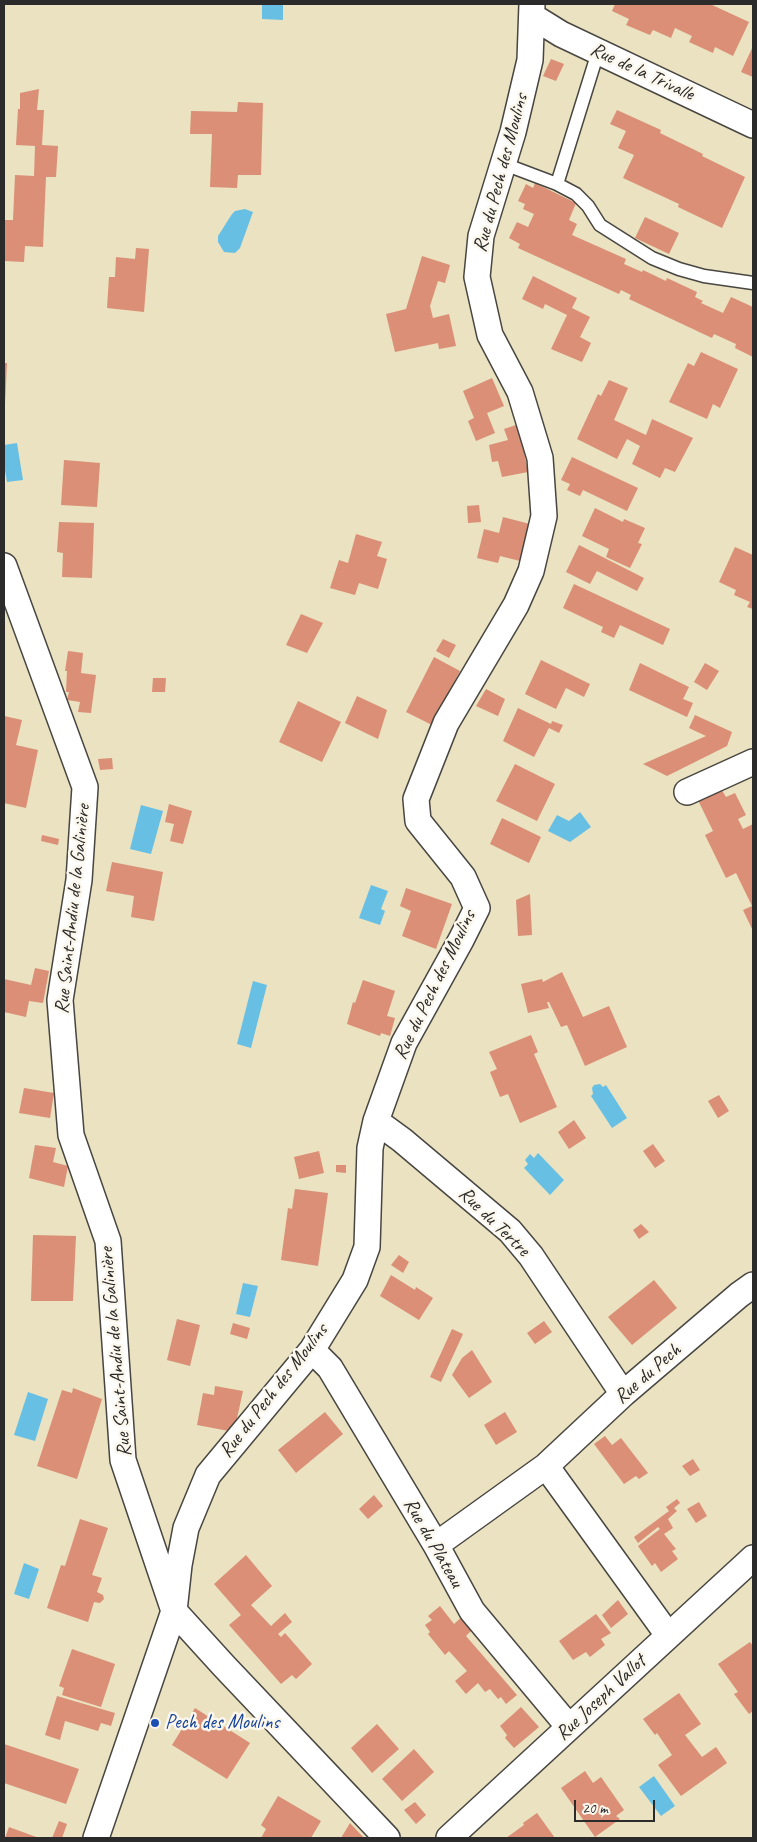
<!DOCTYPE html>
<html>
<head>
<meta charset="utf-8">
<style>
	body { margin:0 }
	#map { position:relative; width:757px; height:1842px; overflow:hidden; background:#eae2c0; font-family:Caveat,sans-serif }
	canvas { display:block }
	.frame { position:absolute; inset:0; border:5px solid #2b2b2b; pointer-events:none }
	.scale { position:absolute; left:574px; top:1800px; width:81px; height:22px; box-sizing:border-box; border:2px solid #2b2b2b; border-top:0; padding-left:6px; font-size:15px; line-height:18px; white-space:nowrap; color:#2b2b2b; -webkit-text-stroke:4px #fbf7ec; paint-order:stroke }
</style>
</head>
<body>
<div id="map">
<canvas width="757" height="1842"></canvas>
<div class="frame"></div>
<div class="scale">20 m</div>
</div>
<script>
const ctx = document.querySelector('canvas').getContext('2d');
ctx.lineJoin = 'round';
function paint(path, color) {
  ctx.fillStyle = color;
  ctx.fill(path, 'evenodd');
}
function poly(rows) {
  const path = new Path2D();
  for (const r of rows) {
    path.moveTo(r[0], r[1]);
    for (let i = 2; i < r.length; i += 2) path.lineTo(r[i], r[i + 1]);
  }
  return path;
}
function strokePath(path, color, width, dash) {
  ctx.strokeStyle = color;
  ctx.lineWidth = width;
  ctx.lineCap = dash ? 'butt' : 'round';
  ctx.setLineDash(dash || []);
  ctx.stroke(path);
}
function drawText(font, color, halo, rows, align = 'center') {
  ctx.font = font + ' Caveat,sans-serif';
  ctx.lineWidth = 5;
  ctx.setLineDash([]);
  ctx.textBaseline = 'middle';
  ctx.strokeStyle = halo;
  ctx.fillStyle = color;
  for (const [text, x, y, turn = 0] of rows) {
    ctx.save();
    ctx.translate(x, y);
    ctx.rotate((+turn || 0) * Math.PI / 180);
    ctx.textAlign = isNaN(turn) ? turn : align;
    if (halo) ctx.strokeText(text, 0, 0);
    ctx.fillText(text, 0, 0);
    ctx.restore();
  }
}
const water = poly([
	[262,4,283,4,283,20,262,19],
	[245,209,253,212,240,248,235,253,224,252,218,242,218,236,232,214,235,211],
	[17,443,23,480,7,482,4,464,4,445],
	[141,805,163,811,151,854,130,849],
	[580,812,591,827,570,842,548,831,557,815,569,821],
	[371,885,388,891,381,909,385,911,380,925,359,918],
	[253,981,267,985,251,1048,237,1044],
	[600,1084,603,1087,606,1085,627,1118,612,1128,591,1096,593,1094,592,1088,594,1085],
	[538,1153,564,1180,550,1195,524,1168,528,1164,525,1160,530,1154,534,1158],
	[243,1283,258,1286,250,1317,236,1314],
	[28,1392,48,1399,35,1441,14,1435],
	[24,1563,39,1569,29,1599,14,1594],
	[654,1776,675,1806,661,1816,639,1787]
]);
const building = poly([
	[615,4,710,4,749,22,733,56,715,47,713,53,689,42,692,36,675,28,671,38,653,30,650,35,626,25,629,19,612,11],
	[753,46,753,77,741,72],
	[551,59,564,64,556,81,543,76],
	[39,89,37,110,44,110,42,145,58,146,56,177,46,177,43,247,25,246,24,262,4,261,4,220,13,220,15,175,34,176,35,146,16,145,18,109,20,109,20,93],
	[238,102,263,103,261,175,238,175,237,188,210,187,212,134,190,134,191,111,237,112],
	[617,110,661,130,660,133,703,154,702,156,745,177,722,228,678,207,679,204,623,178,634,155,618,148,626,131,610,124],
	[535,183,576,203,569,220,577,224,572,235,626,259,624,264,642,272,643,270,666,281,667,278,697,292,695,297,703,301,701,303,723,313,731,297,753,307,753,357,735,348,736,344,714,334,712,338,629,299,631,295,621,290,619,294,518,248,520,244,509,238,517,222,528,227,534,214,523,209,525,204,518,201,526,184,533,188],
	[645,217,679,233,669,254,635,238],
	[136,248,149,249,144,312,107,308,109,277,115,277,116,257,135,259],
	[422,256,450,265,445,283,438,281,430,306,433,318,449,314,456,346,439,349,438,343,395,352,386,314,406,309],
	[533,276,577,298,572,308,590,317,580,337,591,343,582,362,551,349,567,315,545,304,543,309,522,299],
	[701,352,738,369,720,408,713,404,707,419,669,402,688,363,694,366],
	[4,363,7,363,5,404,4,404],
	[492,378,504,406,487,413,495,433,476,441,468,421,474,418,463,391],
	[609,380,628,388,614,420,646,435,652,419,693,438,675,472,665,468,660,478,632,464,640,446,627,439,617,459,577,439,598,394,601,396],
	[516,425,522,441,528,472,502,477,498,461,492,462,489,445,508,440,504,429],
	[572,457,638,488,627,511,583,490,580,496,567,490,570,484,561,480],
	[64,460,100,463,97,507,61,505],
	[479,505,481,522,468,523,467,506],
	[595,508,623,522,624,519,645,528,638,543,642,544,630,568,606,557,609,549,582,536],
	[503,517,530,524,524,562,500,556,498,563,477,558,484,529,499,533],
	[59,522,94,523,92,578,62,577,63,553,57,552],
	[356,534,382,542,377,556,387,559,378,589,359,583,355,595,330,588,339,560,348,563],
	[579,545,644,578,637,591,597,571,590,584,566,572],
	[735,547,753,555,753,609,747,607,750,602,734,595,736,590,719,582],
	[574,584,670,629,663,645,620,625,614,638,601,632,603,627,563,608],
	[301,614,323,623,307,653,286,645],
	[443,639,456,645,449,658,436,651],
	[68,651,83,653,81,673,96,675,91,713,78,712,80,702,67,700,69,692,66,692,67,671,65,671],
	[434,657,460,671,432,725,406,712],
	[541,660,590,684,584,697,566,688,556,709,525,694],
	[640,663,689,687,683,699,693,703,687,717,629,690],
	[705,663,719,671,707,690,694,682],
	[153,678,166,678,165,692,152,692],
	[486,689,505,699,498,716,476,706],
	[357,696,387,710,378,739,345,723],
	[298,701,341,722,322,762,279,742],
	[518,708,551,724,552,721,563,725,559,733,549,728,534,757,503,741],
	[695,715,732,732,727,746,667,776,643,764,706,736,689,728],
	[4,716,22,720,16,745,38,750,26,808,4,803],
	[112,758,113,769,100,770,98,759],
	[515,764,555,784,537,821,496,801],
	[720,787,726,797,735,793,746,815,738,819,743,829,753,824,753,931,743,910,752,906,736,873,726,878,705,835,713,831,697,798],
	[169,804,192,811,183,844,170,841,174,824,165,822],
	[502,818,541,837,529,863,490,844],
	[42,835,59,839,58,845,41,841],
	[112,862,163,872,154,921,131,917,134,896,106,891],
	[406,888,452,904,436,949,402,936,411,911,400,906],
	[530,894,532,935,518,936,516,900],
	[35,968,49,971,43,1003,29,1001,26,1017,4,1012,4,979,31,985],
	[562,972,583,1017,609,1006,627,1047,585,1066,567,1025,561,1027,549,1002,547,1002,549,1008,528,1013,521,984,542,979,543,982],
	[363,980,395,991,387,1016,395,1018,390,1036,381,1033,380,1036,347,1024,353,1002,355,1003],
	[531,1035,538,1052,534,1054,557,1107,520,1123,508,1094,500,1097,490,1072,497,1069,489,1052],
	[24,1088,54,1093,50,1118,19,1113],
	[719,1095,729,1111,718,1118,708,1101],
	[574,1120,586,1138,569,1149,558,1132],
	[653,1144,665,1161,655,1168,643,1151],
	[35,1145,56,1148,53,1162,68,1166,64,1187,29,1178],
	[319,1151,324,1173,299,1179,294,1157],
	[336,1165,346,1165,346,1173,336,1172],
	[295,1189,328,1193,318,1266,281,1260,288,1208,292,1209],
	[641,1224,649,1232,639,1239,633,1230],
	[33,1235,76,1236,73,1301,31,1301],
	[399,1255,409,1262,403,1273,391,1265],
	[391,1275,415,1290,416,1287,433,1298,419,1320,380,1296],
	[654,1280,677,1308,632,1345,608,1317],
	[177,1319,200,1325,190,1366,167,1360],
	[544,1321,552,1332,535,1344,527,1333],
	[233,1323,250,1328,247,1339,230,1334],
	[452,1329,463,1334,441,1382,430,1377],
	[472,1350,492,1382,469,1398,452,1375,462,1358],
	[215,1386,243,1391,234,1432,197,1425,203,1393,214,1395],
	[73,1388,102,1399,77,1479,37,1466,62,1390,72,1393],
	[325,1412,343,1434,296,1473,278,1450],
	[505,1412,517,1432,496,1445,484,1425],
	[605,1436,612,1445,621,1438,648,1473,639,1479,636,1476,624,1484,594,1444],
	[693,1459,700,1470,690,1476,682,1466],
	[374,1495,383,1506,368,1519,359,1509],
	[677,1499,680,1503,674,1508,677,1511,668,1519,673,1528,664,1534,676,1549,672,1551,678,1559,661,1572,655,1563,652,1566,638,1546,660,1529,658,1527,638,1543,634,1537,669,1511,666,1507],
	[699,1502,707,1516,696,1523,687,1509],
	[80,1519,108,1528,92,1575,102,1578,97,1592,103,1595,104,1599,100,1603,94,1602,88,1622,47,1608,61,1565,65,1566],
	[246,1555,272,1586,251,1605,271,1626,285,1613,292,1622,278,1634,281,1637,285,1633,312,1664,296,1679,292,1675,281,1684,229,1625,241,1615,214,1584],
	[618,1600,628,1614,611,1628,602,1615],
	[440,1606,454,1624,464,1615,474,1628,466,1636,517,1695,506,1704,501,1697,498,1699,490,1689,485,1692,478,1683,466,1694,455,1681,467,1671,449,1651,445,1655,428,1634,430,1632,425,1625,432,1620,428,1616],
	[596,1614,611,1633,601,1639,605,1645,590,1657,586,1652,573,1660,559,1641],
	[750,1642,753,1646,753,1711,749,1714,734,1694,738,1692,718,1664],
	[72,1649,115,1664,101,1707,62,1695,64,1688,59,1686],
	[679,1693,701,1724,685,1735,702,1757,716,1747,727,1763,681,1796,658,1765,672,1755,657,1733,655,1735,643,1719],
	[57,1696,115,1713,111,1726,101,1723,98,1731,65,1721,60,1740,45,1735],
	[521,1707,539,1727,514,1748,505,1738,507,1735,500,1726],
	[195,1708,250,1743,227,1779,172,1745],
	[377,1724,399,1749,372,1773,351,1748],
	[4,1744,79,1769,66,1804,4,1783],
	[414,1749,434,1772,402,1801,382,1779],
	[585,1771,593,1783,601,1777,624,1810,616,1816,620,1819,595,1837,561,1788],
	[278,1796,321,1821,311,1838,261,1838,266,1829,261,1825],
	[415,1802,426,1815,416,1824,404,1810],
	[537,1813,555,1838,506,1838,524,1825,523,1823],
	[59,1821,67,1824,62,1838,52,1838],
	[350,1823,364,1838,341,1838],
	[9,1827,39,1838,5,1838]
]);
const lane = poly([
	[504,164,557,184,576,194,588,206,600,225,652,258,679,269,704,276,753,283],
	[557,184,598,52]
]);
const street = poly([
	[532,16,561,34,753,125],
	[4,566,85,787,79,880,60,1000,71,1135,108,1241,123,1460,174,1611,224,1666,387,1838],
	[687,792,753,762],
	[376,1121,402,1140,510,1231,531,1256,623,1394],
	[312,1350,330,1368,436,1545,472,1611,569,1727],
	[546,1466,668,1635],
	[436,1545,546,1466,623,1394,739,1295,753,1285],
	[96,1838,174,1611,179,1565,186,1528,208,1475,312,1350,355,1280,367,1247,370,1148,376,1121,404,1043,461,940,477,908,463,877,418,821,416,799,446,723,516,605,531,571,544,516,540,458,520,392,490,335,477,277,481,236,513,132,530,60,532,4],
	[449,1838,753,1558]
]);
const markers = [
	[155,1723,5,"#1a4fb4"]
];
const streetNames = [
	["Rue de la Trivalle",642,72,25],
	["Rue du Pech des Moulins",501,173,-75],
	["Rue Saint-Andiu de la Galinière",73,909,-84],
	["Rue du Pech des Moulins",435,985,-64],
	["Rue du Tertre",494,1222,44],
	["Rue Saint-Andiu de la Galinière",116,1352,-95],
	["Rue du Pech",648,1374,-41],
	["Rue du Pech des Moulins",274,1391,-52],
	["Rue du Plateau",433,1543,60],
	["Rue Joseph Vallot",601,1698,-43]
];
const transitNames = [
	["Pech des Moulins",165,1723]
];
paint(water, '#67c0e4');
paint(building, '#da8f76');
strokePath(lane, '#484641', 15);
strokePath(street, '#484641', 28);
strokePath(lane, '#fff', 12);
strokePath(street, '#fff', 25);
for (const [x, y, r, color] of markers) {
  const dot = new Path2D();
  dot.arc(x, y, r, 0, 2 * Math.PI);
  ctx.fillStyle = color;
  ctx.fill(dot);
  strokePath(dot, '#fbf7ec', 2);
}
drawText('20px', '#2b2b2b', '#fbf7ec', streetNames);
drawText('20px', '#164399', '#fbf7ec', transitNames, 'left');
</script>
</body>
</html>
